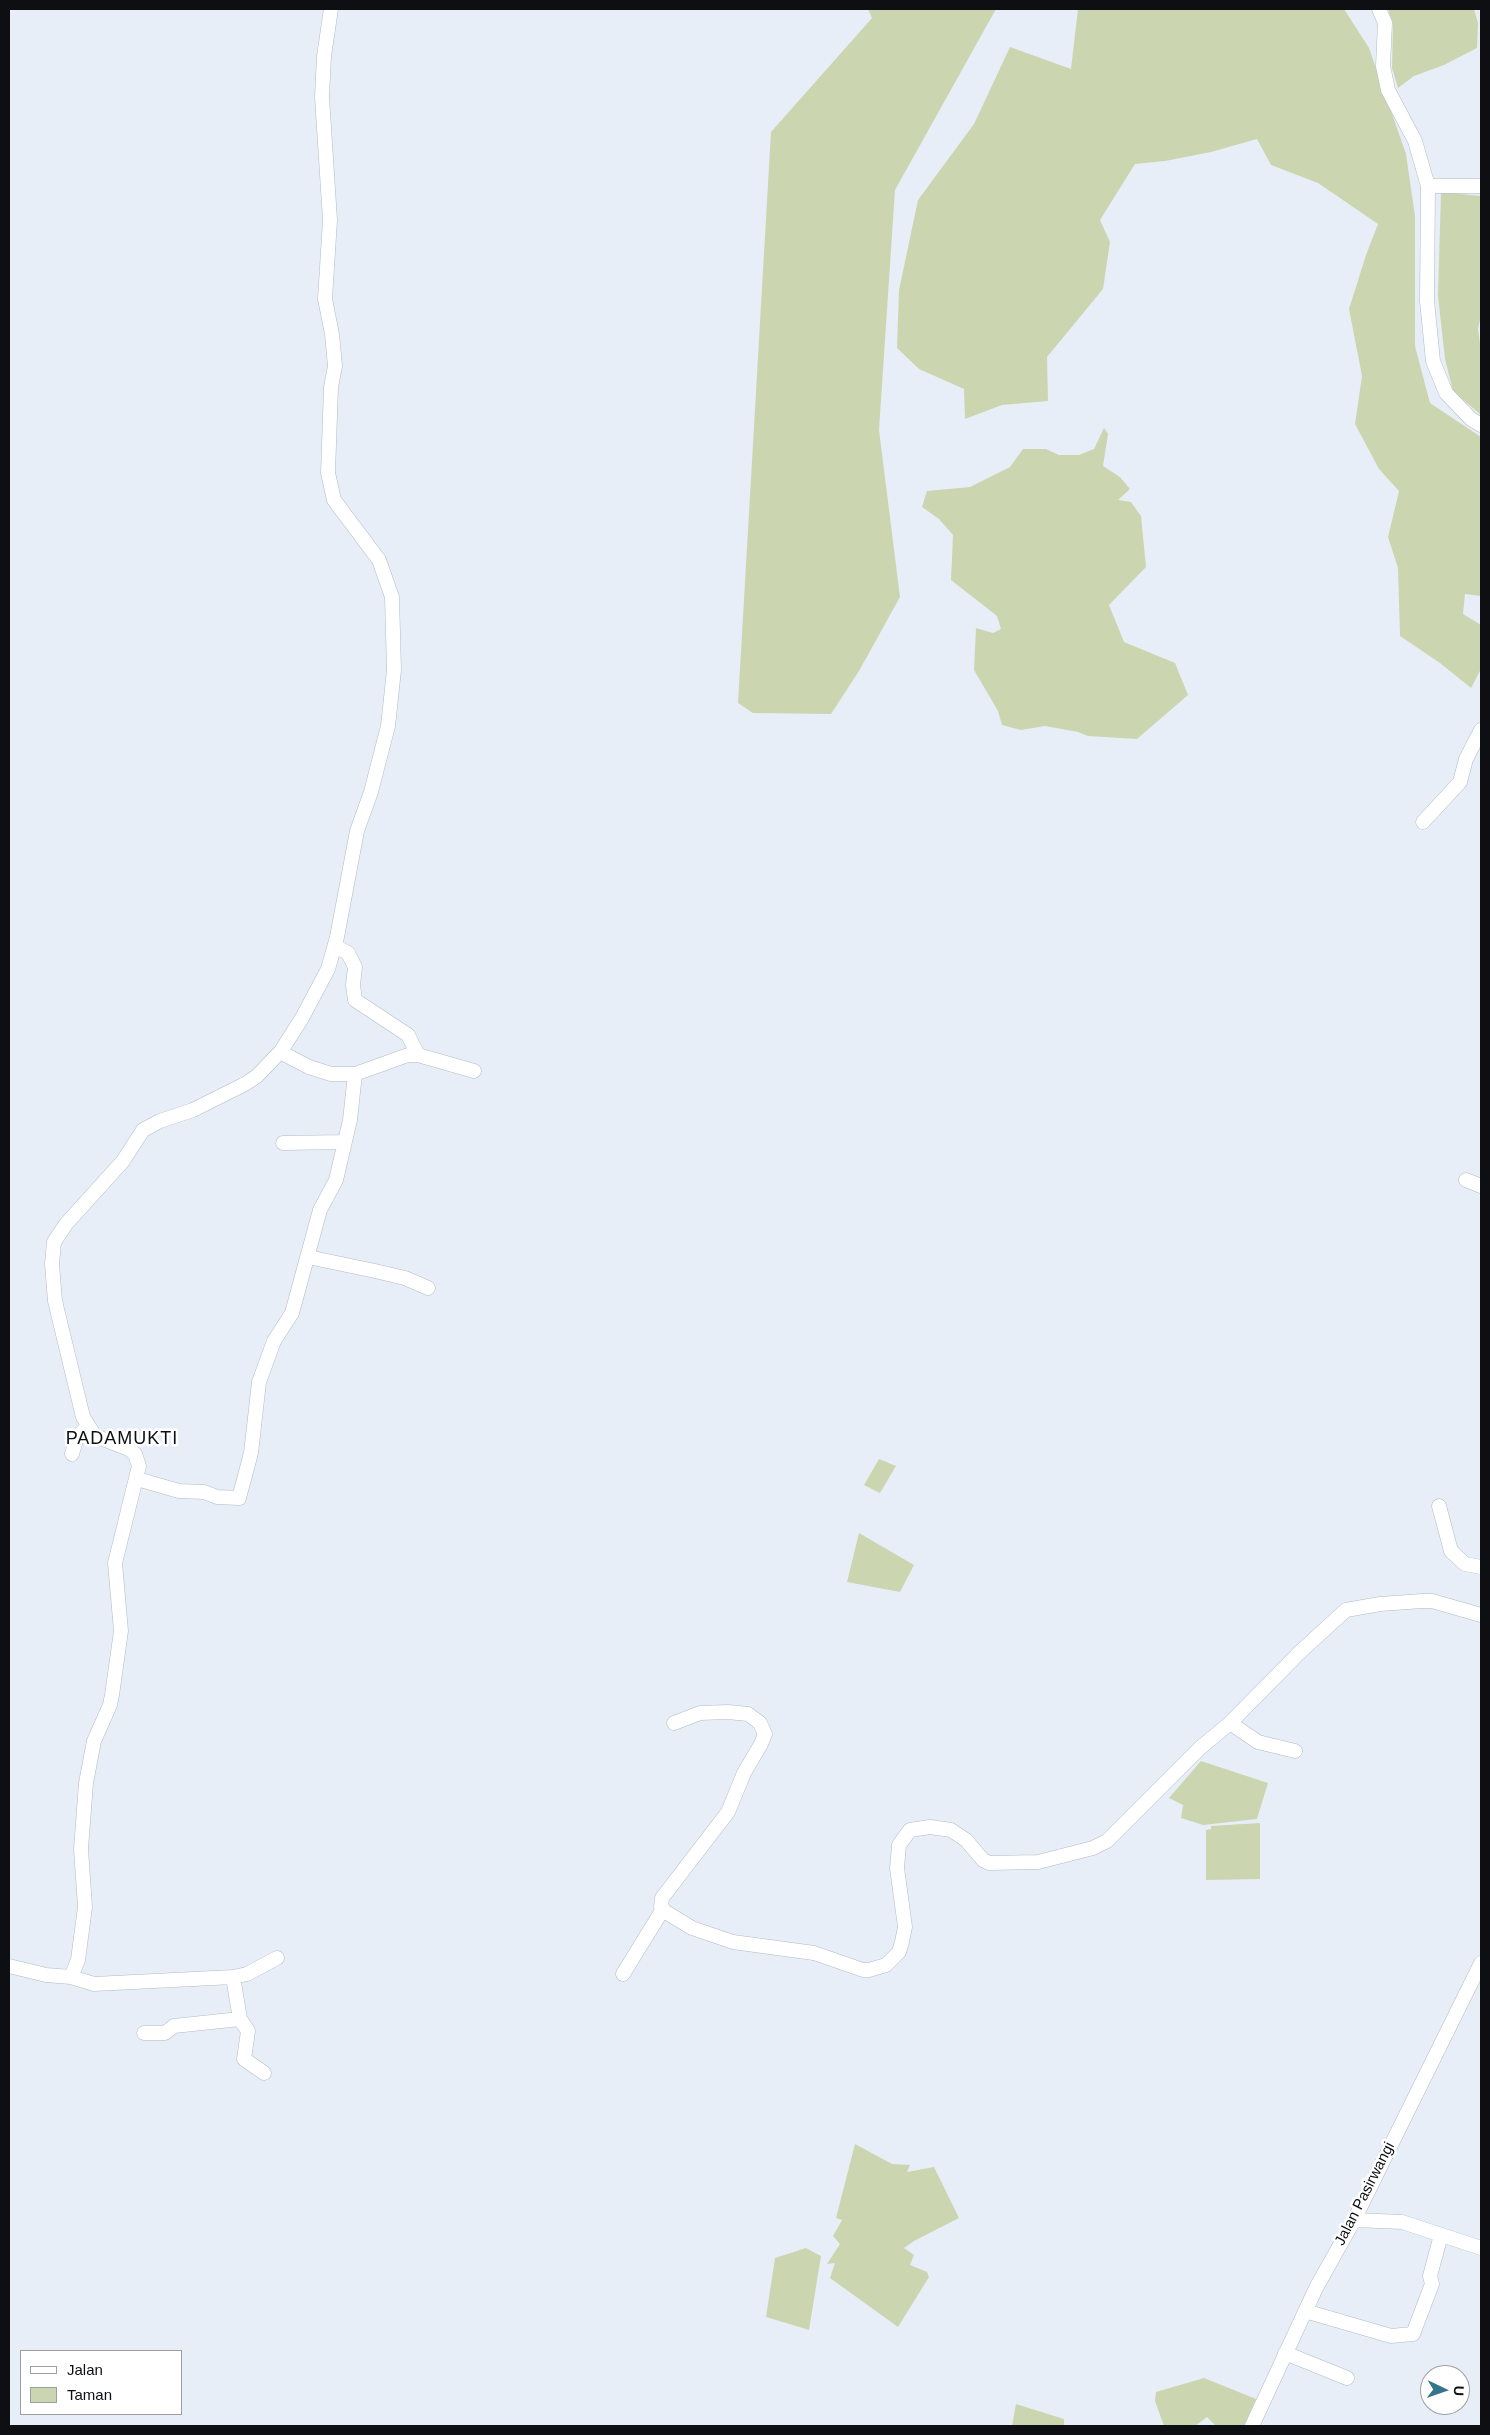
<!DOCTYPE html>
<html>
<head>
<meta charset="utf-8">
<style>
	body { margin:0 }
	#map { position:relative; width:1490px; height:2435px; overflow:hidden; background:#e8eef7; font-family:Helvetica,sans-serif }
	canvas { display:block }
	.frame { position:absolute; inset:0; border:10px solid #0d0f12; pointer-events:none }
	.legend { position:absolute; left:20px; top:2350px; width:162px; height:65px; box-sizing:border-box; background:#fff; border:1px solid #9e9fa0; margin:0; padding:6px 9px; list-style:none; font-size:15px; color:#0d0f12 }
	.legend li { display:flex; align-items:center; gap:10px; height:25px }
	.legend b { width:25px; border:1px solid #9e9fa0 }
	.north { position:absolute; left:1420px; top:2365px; width:50px; height:50px; box-sizing:border-box; background:#fff; border:1px solid #9e9fa0; border-radius:50%; rotate:93deg; font-size:14px; font-weight:700; line-height:20px; text-align:center; color:#0d0f12 }
	.north::after { content:''; display:block; margin:auto; width:18px; height:22px; background:#357589; clip-path:polygon(50% 0,100% 100%,50% 72%,0 100%) }
</style>
</head>
<body>
<div id="map">
<canvas width="1490" height="2435"></canvas>
<div class="frame"></div>
<ul class="legend">
<li><b style="height:6px;background:#fff"></b>Jalan</li>
<li><b style="height:14px;background:#cbd6b0"></b>Taman</li>
</ul>
<div class="north">U</div>
</div>
<script>
const ctx = document.querySelector('canvas').getContext('2d');
ctx.lineJoin = 'round';
function paint(path, color) {
  ctx.fillStyle = color;
  ctx.fill(path, 'evenodd');
}
function poly(rows) {
  const path = new Path2D();
  for (const r of rows) {
    path.moveTo(r[0], r[1]);
    for (let i = 2; i < r.length; i += 2) path.lineTo(r[i], r[i + 1]);
  }
  return path;
}
function strokePath(path, color, width, dash) {
  ctx.strokeStyle = color;
  ctx.lineWidth = width;
  ctx.lineCap = dash ? 'butt' : 'round';
  ctx.setLineDash(dash || []);
  ctx.stroke(path);
}
function drawText(font, color, halo, rows, align = 'center') {
  ctx.font = font + ' Helvetica,sans-serif';
  ctx.lineWidth = 5;
  ctx.setLineDash([]);
  ctx.textBaseline = 'middle';
  ctx.strokeStyle = halo;
  ctx.fillStyle = color;
  for (const [text, x, y, turn = 0] of rows) {
    ctx.save();
    ctx.translate(x, y);
    ctx.rotate((+turn || 0) * Math.PI / 180);
    ctx.textAlign = isNaN(turn) ? turn : align;
    if (halo) ctx.strokeText(text, 0, 0);
    ctx.fillText(text, 0, 0);
    ctx.restore();
  }
}
const green = poly([
	[868,9,996,9,895,190,879,430,900,597,859,671,831,714,753,713,738,703,771,132,872,18],
	[1078,9,1344,9,1369,48,1406,154,1415,216,1415,346,1430,403,1481,437,1481,596,1465,594,1463,614,1481,625,1481,669,1471,688,1440,663,1400,636,1398,568,1388,537,1399,491,1379,469,1355,424,1362,376,1349,309,1366,255,1378,224,1318,183,1271,165,1257,139,1211,152,1165,161,1135,164,1100,220,1110,242,1103,289,1047,357,1048,401,1002,405,965,419,964,389,919,369,897,348,899,290,918,200,974,124,1010,47,1071,69],
	[1388,9,1474,9,1478,23,1477,48,1444,65,1414,76,1398,88,1392,68,1393,24],
	[1441,192,1481,196,1481,315,1478,329,1481,351,1481,415,1453,391,1445,359,1438,296],
	[1104,428,1108,434,1103,466,1120,477,1130,489,1118,500,1131,502,1141,516,1146,567,1109,605,1124,642,1175,663,1188,695,1137,739,1088,736,1078,732,1045,726,1021,730,1002,725,998,711,974,670,976,628,993,633,1001,629,997,616,951,580,953,535,939,519,922,507,927,491,970,487,1010,467,1023,449,1046,449,1059,455,1079,455,1094,449],
	[879,1459,896,1466,880,1493,864,1485],
	[859,1533,914,1565,900,1592,847,1582],
	[1201,1761,1268,1783,1257,1819,1203,1825,1181,1818,1183,1805,1169,1798],
	[1260,1823,1260,1879,1206,1880,1206,1830,1211,1829,1211,1826],
	[855,2144,892,2164,910,2165,907,2172,934,2167,959,2218,914,2241,904,2248,914,2255,910,2265,927,2272,929,2277,898,2327,830,2278,835,2263,827,2264,840,2244,833,2236,842,2220,836,2218],
	[806,2248,821,2256,809,2330,766,2317,775,2258],
	[1204,2378,1256,2399,1244,2426,1216,2426,1207,2417,1195,2426,1164,2426,1155,2401,1156,2392],
	[1016,2404,1064,2419,1064,2426,1012,2426]
]);
const minor = poly([
	[1379,9,1385,23,1383,66,1388,90,1415,141,1428,186,1427,301,1433,361,1446,393,1471,419,1481,425],
	[1428,186,1481,186],
	[1423,822,1460,782,1466,759,1481,730],
	[335,946,348,953,355,967,353,985,355,1000,408,1035,418,1055],
	[280,1052,309,1067,331,1074,355,1074,408,1055,418,1055,474,1071],
	[283,1143,345,1142],
	[1466,1180,1481,1186],
	[308,1257,375,1271,405,1278,428,1288],
	[72,1454,77,1437,88,1426],
	[137,1479,179,1491,204,1492,217,1497,239,1498,251,1453,259,1382,274,1341,292,1313,320,1210,336,1180,350,1120,355,1074],
	[1439,1506,1451,1551,1465,1564,1481,1567],
	[674,1723,700,1713,728,1712,748,1714,760,1723,765,1734,761,1744,744,1773,728,1812,662,1898,661,1907,664,1911,692,1928,733,1942,814,1953,863,1970,869,1970,886,1965,899,1952,902,1942,905,1927,897,1868,899,1845,910,1830,930,1827,951,1830,966,1840,983,1860,989,1863,1038,1862,1093,1848,1107,1841,1200,1748,1230,1723,1300,1652,1346,1610,1380,1604,1422,1601,1432,1601,1481,1615],
	[1230,1723,1258,1742,1295,1751],
	[9,1966,46,1975,71,1977,78,1960,85,1907,81,1849,86,1783,94,1741,110,1705,112,1695,121,1631,115,1563,139,1466,135,1454,129,1449,95,1436,83,1417,55,1301,52,1264,54,1242,66,1224,123,1161,143,1130,160,1121,193,1110,245,1084,257,1076,281,1051,302,1018,328,969,337,937,357,831,371,792,388,726,394,670,392,597,379,560,334,500,328,473,331,387,335,366,332,334,325,299,330,220,322,97,324,56,331,9],
	[623,1974,663,1909],
	[71,1977,94,1984,233,1977,247,1974,277,1958],
	[233,1977,240,2019,248,2031,244,2059,264,2073],
	[144,2033,165,2033,174,2026,240,2019],
	[1354,2220,1402,2222,1481,2248],
	[1305,2311,1391,2336,1413,2334,1432,2284,1430,2276,1441,2235],
	[1285,2353,1347,2378],
	[1252,2426,1316,2288,1354,2220,1481,1963]
]);
const streetNames = [
	["Jalan Pasirwangi",1365,2194,-63]
];
const quarterNames = [
	["PADAMUKTI",122,1439]
];
paint(green, '#cbd6b0');
strokePath(minor, '#b4bac2', 15);
strokePath(minor, '#fff', 14);
drawText('15px', '#0d0f12', '#fff', streetNames);
ctx.letterSpacing = '1px';
drawText('18px', '#0d0f12', '#fff', quarterNames);
ctx.letterSpacing = '0px';
</script>
</body>
</html>
